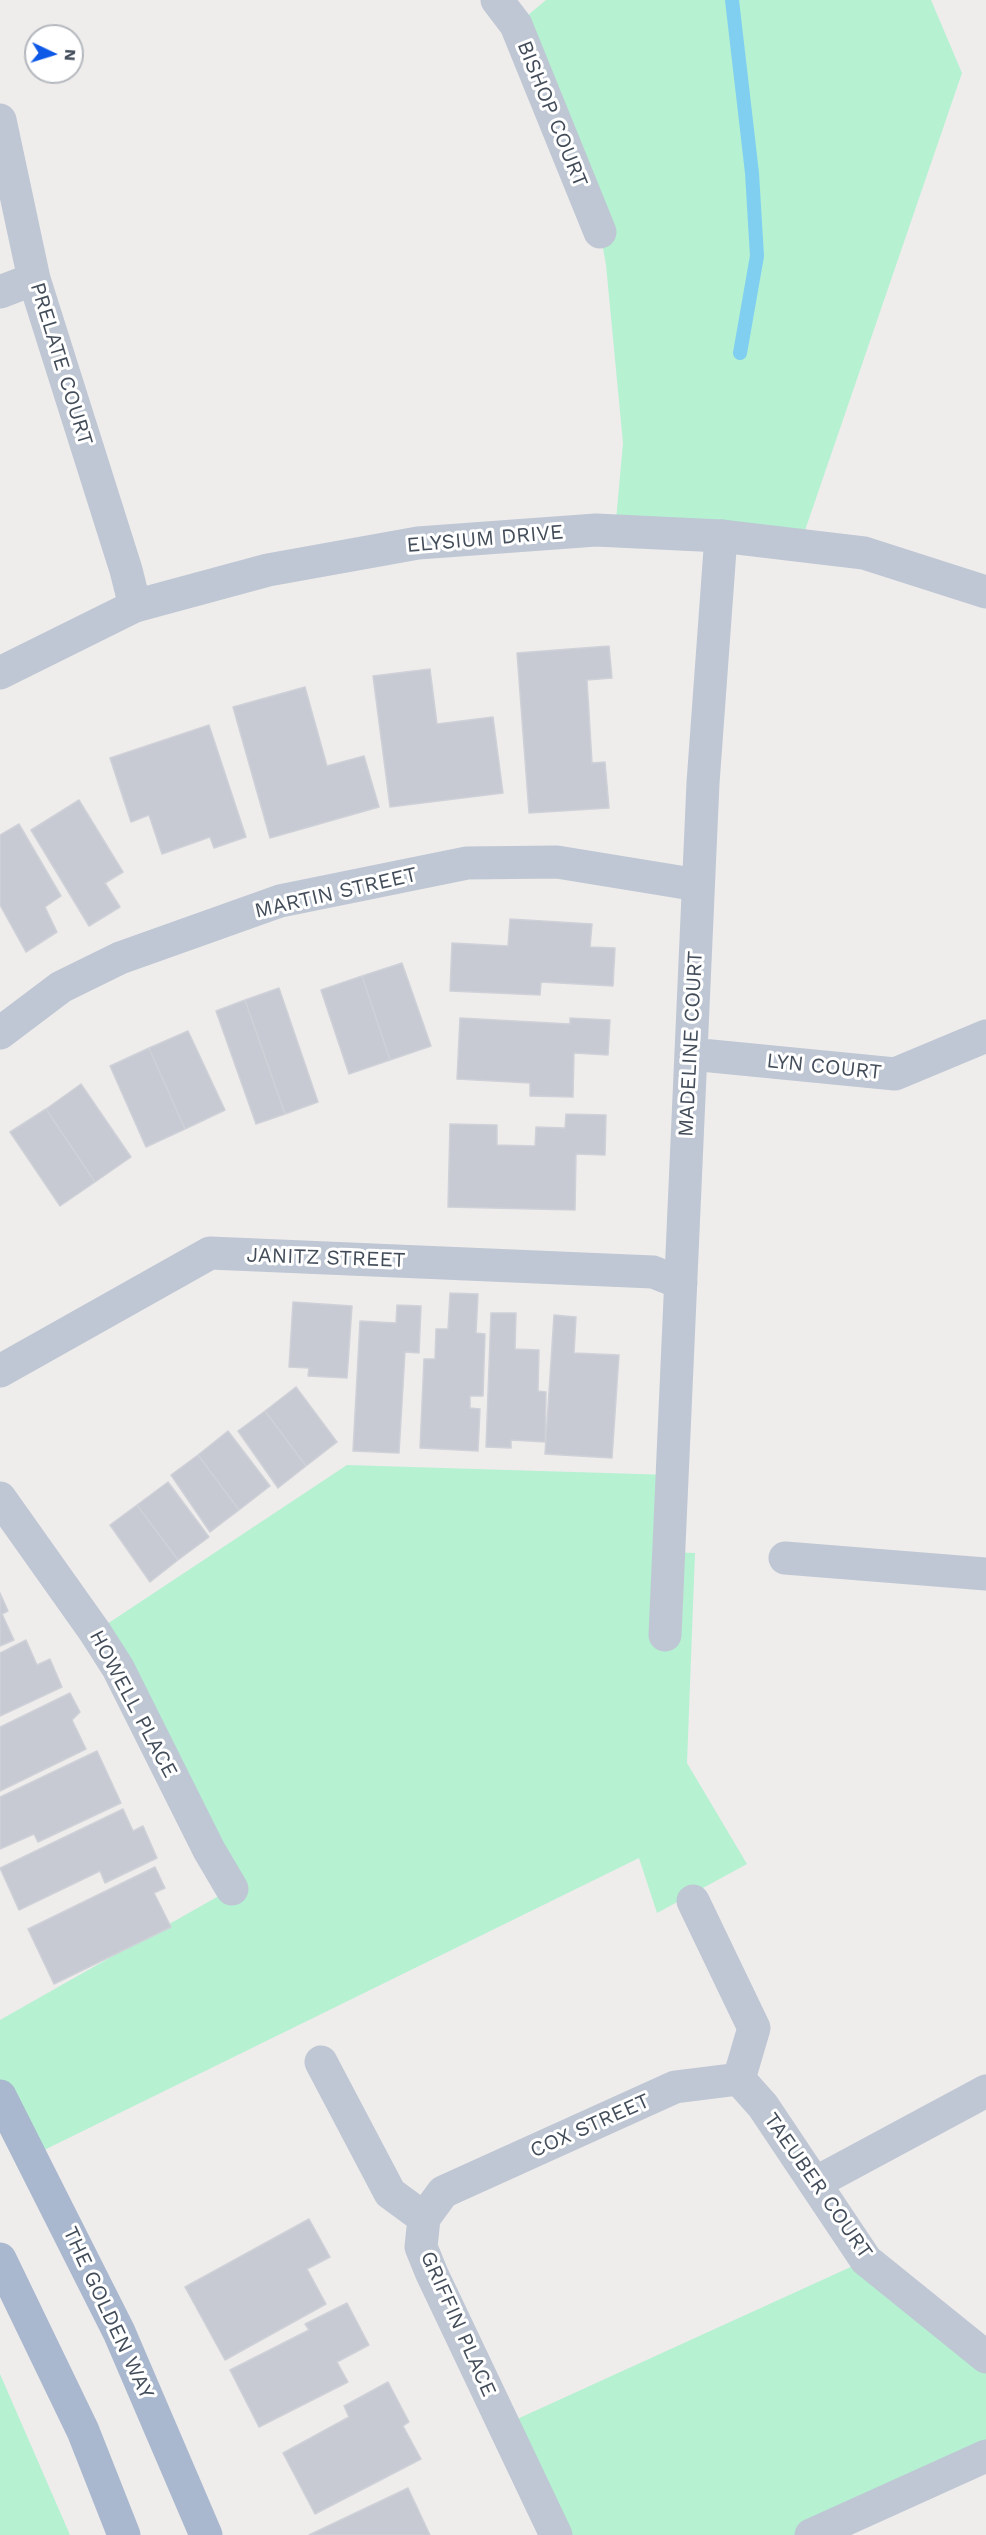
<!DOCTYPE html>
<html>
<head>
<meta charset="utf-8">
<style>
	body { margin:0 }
	#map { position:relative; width:986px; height:2535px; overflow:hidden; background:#efecec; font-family:"Work Sans",sans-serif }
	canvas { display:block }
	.north { position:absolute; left:24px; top:24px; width:60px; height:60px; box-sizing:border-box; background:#fff; border:2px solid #b4b8bd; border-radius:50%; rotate:94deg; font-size:16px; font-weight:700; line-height:24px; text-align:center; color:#434d5a }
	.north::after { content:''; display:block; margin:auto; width:21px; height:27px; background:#0d58e7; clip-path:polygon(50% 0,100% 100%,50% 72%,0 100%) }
</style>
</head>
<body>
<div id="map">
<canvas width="986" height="2535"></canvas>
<div class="north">N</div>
</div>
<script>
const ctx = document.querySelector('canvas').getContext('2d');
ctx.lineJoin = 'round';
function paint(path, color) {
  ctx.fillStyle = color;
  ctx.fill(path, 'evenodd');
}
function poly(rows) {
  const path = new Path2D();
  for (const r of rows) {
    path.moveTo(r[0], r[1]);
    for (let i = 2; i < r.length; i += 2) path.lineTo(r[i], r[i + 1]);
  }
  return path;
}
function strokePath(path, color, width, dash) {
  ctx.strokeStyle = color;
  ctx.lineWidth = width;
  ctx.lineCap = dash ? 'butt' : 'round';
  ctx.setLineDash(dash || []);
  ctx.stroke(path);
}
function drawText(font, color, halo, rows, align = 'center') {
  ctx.font = font + ' "Work Sans",sans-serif';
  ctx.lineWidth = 6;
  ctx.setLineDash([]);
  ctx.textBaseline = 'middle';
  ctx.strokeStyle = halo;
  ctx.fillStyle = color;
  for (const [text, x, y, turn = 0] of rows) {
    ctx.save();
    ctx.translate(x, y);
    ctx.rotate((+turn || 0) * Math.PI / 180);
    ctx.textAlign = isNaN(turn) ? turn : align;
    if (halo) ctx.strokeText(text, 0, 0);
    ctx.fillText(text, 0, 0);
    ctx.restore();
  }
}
const green = poly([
	[546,0,931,0,962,73,800,545,615,531,623,443,606,265,600,232,516,25],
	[347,1465,671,1475,669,1552,695,1553,687,1763,747,1864,657,1913,639,1858,32,2156,0,2096,0,2020,231,1889,95,1632],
	[866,2260,986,2357,986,2456,811,2535,556,2535,504,2425],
	[0,2374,70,2535,0,2535]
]);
const stream = poly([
	[732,0,752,173,757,256,740,353]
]);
const building = poly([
	[609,646,612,678,587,680,592,763,605,762,609,808,529,813,517,653,609,646],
	[430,669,437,724,493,717,503,793,390,807,373,676,430,669],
	[305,687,327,766,364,756,379,807,270,838,233,707,305,687],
	[209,725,246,837,214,848,210,837,162,854,149,815,131,822,110,758,209,725],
	[79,800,123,872,105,883,120,907,89,926,31,830,79,800],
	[19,824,61,896,45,907,57,932,26,952,0,905,0,835,19,824],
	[510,919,592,924,590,947,615,948,613,986,541,982,540,995,450,991,452,943,508,946,510,919],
	[402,963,431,1046,390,1060,362,976,402,963],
	[362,976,390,1060,349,1074,321,990,362,976],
	[279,988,318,1102,285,1114,245,1000,279,988],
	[245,1000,285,1114,256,1124,216,1011,245,1000],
	[460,1018,570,1024,570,1018,610,1020,608,1055,574,1053,573,1097,530,1096,530,1083,457,1079,460,1018],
	[188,1031,225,1110,185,1129,149,1048,188,1031],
	[149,1048,185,1129,146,1147,110,1066,149,1048],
	[81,1084,131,1157,95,1182,46,1109,81,1084],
	[46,1109,95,1182,60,1206,10,1132,46,1109],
	[566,1114,606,1115,605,1155,576,1154,575,1210,448,1207,450,1124,497,1125,497,1145,535,1146,536,1127,565,1128,566,1114],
	[450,1293,478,1294,476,1333,485,1334,483,1396,470,1396,470,1408,480,1409,478,1451,420,1448,424,1359,435,1359,436,1329,448,1329,450,1293],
	[293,1302,352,1306,347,1378,308,1376,309,1368,289,1367,293,1302],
	[397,1305,421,1306,419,1353,405,1352,399,1453,353,1451,360,1321,396,1323,397,1305],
	[491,1313,516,1313,515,1349,539,1350,538,1391,546,1392,545,1442,511,1440,511,1448,486,1447,491,1313],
	[554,1315,576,1317,574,1353,619,1355,612,1458,545,1454,554,1315],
	[296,1387,337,1442,306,1466,265,1411,296,1387],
	[265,1411,306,1466,278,1488,238,1431,265,1411],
	[228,1431,270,1486,239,1510,198,1455,228,1431],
	[198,1455,239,1510,210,1532,171,1475,198,1455],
	[168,1482,209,1537,178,1560,137,1505,168,1482],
	[137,1505,178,1560,150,1582,110,1525,137,1505],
	[0,1593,8,1611,2,1614,14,1640,0,1646,0,1593],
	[26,1640,37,1665,50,1659,62,1687,0,1716,0,1653,26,1640],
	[70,1693,80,1712,72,1720,86,1749,0,1791,0,1727,70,1693],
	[97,1751,121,1803,38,1842,34,1834,0,1849,0,1797,97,1751],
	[123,1809,133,1831,143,1826,157,1858,105,1883,100,1871,19,1910,0,1868,123,1809],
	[155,1867,165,1888,154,1893,171,1927,54,1984,28,1929,155,1867],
	[309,2219,330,2257,307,2269,326,2304,225,2360,185,2287,309,2219],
	[347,2303,369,2345,337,2362,348,2382,259,2427,230,2370,309,2330,305,2324,347,2303],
	[388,2382,409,2422,403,2426,421,2459,315,2514,283,2453,349,2417,344,2406,388,2382],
	[408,2488,430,2535,309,2535,408,2488]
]);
const minor = poly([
	[497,0,516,25,600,232],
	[0,120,34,279,126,570,135,606],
	[0,292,34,279],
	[0,1033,61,987,120,958,280,901,467,863,557,862,698,885],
	[691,1054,895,1074,986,1036],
	[0,1371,210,1253,653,1272,681,1283],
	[0,1498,95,1632,118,1668,209,1850,232,1889],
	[785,1558,986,1574],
	[665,1635,703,783,721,536],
	[693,1901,754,2028,739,2079],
	[321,2062,390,2193,424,2218],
	[815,2183,986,2091],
	[424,2218,443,2192,675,2087,739,2079,763,2106,866,2260,986,2357],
	[424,2218,421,2247,432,2274,556,2535],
	[811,2535,986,2456]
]);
const tertiary = poly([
	[0,673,135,606,268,570,418,543,596,530,721,536,864,553,986,592]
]);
const primary = poly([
	[0,2096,119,2332,206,2535],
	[0,2259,83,2431,124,2535]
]);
const streetNames = [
	["BISHOP COURT",552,114,68],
	["PRELATE COURT",61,364,73],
	["ELYSIUM DRIVE",485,539,-5],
	["MARTIN STREET",336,893,-13],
	["MADELINE COURT",691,1044,-87],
	["LYN COURT",824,1067,6],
	["JANITZ STREET",326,1258,2],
	["HOWELL PLACE",133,1704,62],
	["COX STREET",590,2126,-24],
	["TAEUBER COURT",818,2186,55],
	["THE GOLDEN WAY",108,2313,65],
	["GRIFFIN PLACE",458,2324,66]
];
paint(green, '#b6f1d2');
strokePath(stream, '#80cff1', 14);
paint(building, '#c7cad2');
strokePath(building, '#cfd1d8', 1.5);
strokePath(minor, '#bec7d3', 33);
strokePath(tertiary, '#bec7d3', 33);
strokePath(primary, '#a9b8ce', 33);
drawText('21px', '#434d5a', '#fff', streetNames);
</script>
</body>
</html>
